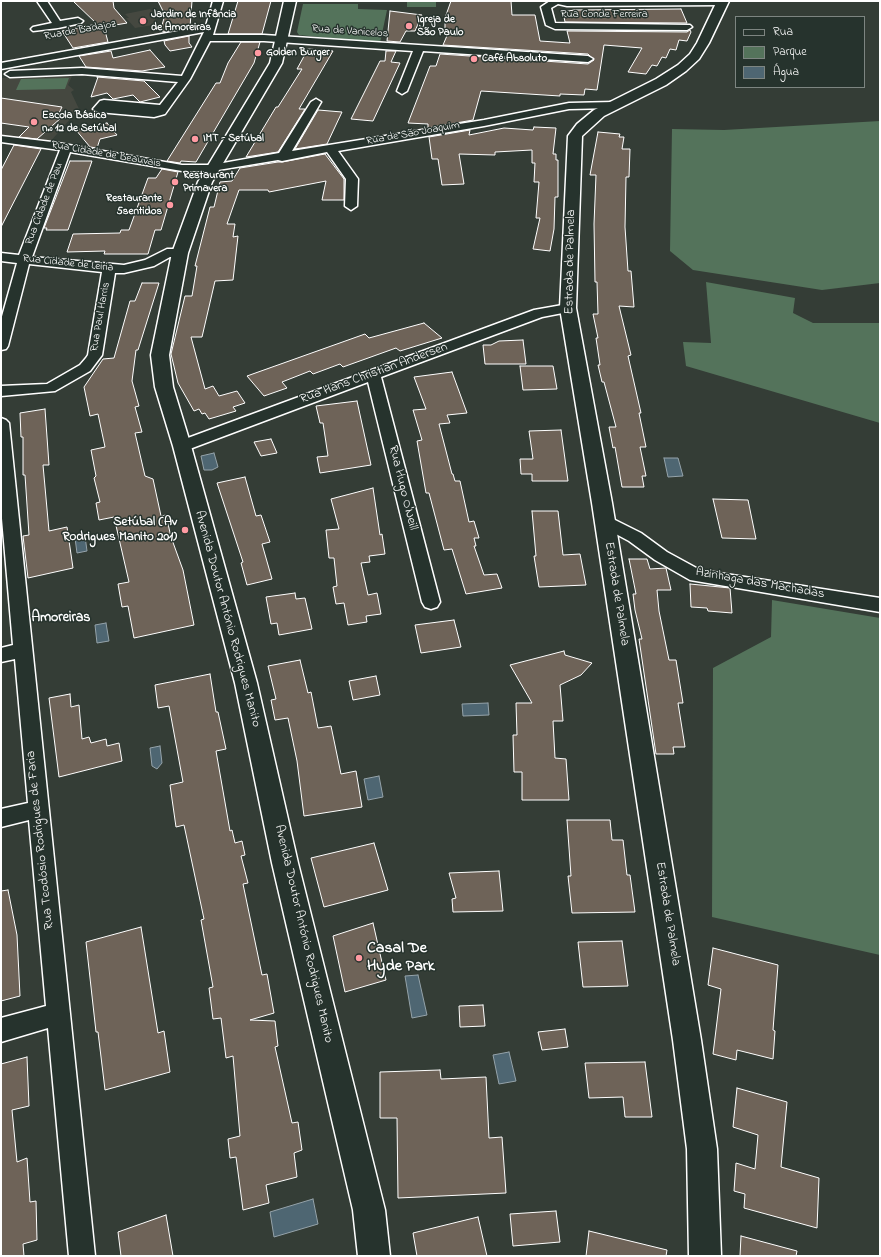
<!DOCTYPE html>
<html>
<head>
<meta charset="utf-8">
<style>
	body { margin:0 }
	#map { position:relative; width:881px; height:1257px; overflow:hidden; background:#343d36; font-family:"Indie Flower",sans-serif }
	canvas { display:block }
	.frame { position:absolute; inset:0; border:2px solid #fff; pointer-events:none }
	.legend { position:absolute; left:735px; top:16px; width:130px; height:72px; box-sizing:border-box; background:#26332d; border:1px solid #7d8581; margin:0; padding:5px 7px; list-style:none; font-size:12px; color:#fff }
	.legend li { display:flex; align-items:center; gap:8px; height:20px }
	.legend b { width:20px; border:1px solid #7d8581 }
</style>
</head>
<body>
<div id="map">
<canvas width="881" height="1257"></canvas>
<div class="frame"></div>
<ul class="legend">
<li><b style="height:5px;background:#26332d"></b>Rua</li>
<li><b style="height:11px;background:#54735b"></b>Parque</li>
<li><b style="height:11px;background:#4e6672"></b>Água</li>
</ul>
</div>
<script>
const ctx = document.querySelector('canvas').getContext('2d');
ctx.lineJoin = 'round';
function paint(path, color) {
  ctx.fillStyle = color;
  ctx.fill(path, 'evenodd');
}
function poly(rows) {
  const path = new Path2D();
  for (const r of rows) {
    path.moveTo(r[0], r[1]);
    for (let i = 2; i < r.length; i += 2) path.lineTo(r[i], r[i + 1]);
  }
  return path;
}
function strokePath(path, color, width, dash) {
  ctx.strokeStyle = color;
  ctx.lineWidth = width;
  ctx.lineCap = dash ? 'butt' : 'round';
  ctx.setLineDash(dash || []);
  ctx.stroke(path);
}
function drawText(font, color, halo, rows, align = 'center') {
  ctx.font = font + ' "Indie Flower",sans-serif';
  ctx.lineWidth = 3;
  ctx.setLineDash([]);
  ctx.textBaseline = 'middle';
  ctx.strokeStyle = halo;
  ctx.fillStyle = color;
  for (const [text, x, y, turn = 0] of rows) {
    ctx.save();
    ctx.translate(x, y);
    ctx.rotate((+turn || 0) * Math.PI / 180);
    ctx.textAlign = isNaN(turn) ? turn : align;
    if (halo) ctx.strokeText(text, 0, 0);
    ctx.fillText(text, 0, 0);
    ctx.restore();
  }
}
const built = poly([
	[150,9,157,17,154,18,159,24,135,28,126,18,129,18,125,14],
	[72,76,68,85,74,90,71,92,79,109,49,143,1,135,1,78]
]);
const green = poly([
	[407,1,436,1,436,7,407,7],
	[303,4,358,4,358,9,387,10,380,43,299,35,297,32],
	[69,78,65,89,16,90,21,79],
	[880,121,880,283,822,290,693,270,670,251,672,129,724,130],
	[706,282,795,298,793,313,813,323,880,323,880,423,686,366,683,342,711,343],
	[772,600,880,618,880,955,712,917,713,668,771,637]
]);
const water = poly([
	[214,453,218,467,212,470,204,470,201,456,214,453],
	[664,458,678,458,683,476,668,477,664,458],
	[85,536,87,551,77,553,75,538,85,536],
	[106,623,109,641,97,643,95,625,106,623],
	[488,703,489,715,463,716,462,704,488,703],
	[160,746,162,763,157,769,152,766,150,748,160,746],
	[379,776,383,797,368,800,364,779,379,776],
	[418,975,427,1015,412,1018,405,976,418,975],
	[509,1052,516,1081,499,1084,493,1055,509,1052],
	[313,1199,318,1224,274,1237,270,1212,313,1199]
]);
const building = poly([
	[73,1,113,1,114,8,127,23,104,27,108,42,73,48,62,31,97,24,73,1],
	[158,1,192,1,190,27,163,32,162,25,165,15,158,1],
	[238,1,271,1,262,34,228,34,238,1],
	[451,1,511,1,512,15,535,15,540,41,570,43,567,31,687,32,690,30,691,32,687,41,679,40,676,50,670,49,666,58,662,57,657,66,652,65,646,74,628,72,642,48,604,45,597,90,585,89,584,95,560,94,560,96,481,91,473,120,428,128,428,124,408,123,430,66,436,66,440,54,588,64,594,60,588,54,443,45,449,31,445,31,445,18,451,1],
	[681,9,687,23,565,22,563,12,574,10,681,9],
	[390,11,422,15,415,31,406,31,400,42,387,41,390,11],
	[189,36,189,43,192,47,170,51,165,45,164,41,189,36],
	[241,42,260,42,254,63,196,162,181,161,180,163,167,161,216,83,220,83,228,63,241,42],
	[308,49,333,51,299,109,305,109,278,152,246,157,276,107,278,107,302,69,297,69,308,49],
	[150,50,165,67,142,71,86,67,79,56,111,51,113,58,150,50],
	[386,51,396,51,391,62,400,63,373,121,351,119,380,61,385,61,386,51],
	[97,77,144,81,160,97,140,102,133,95,113,99,107,93,91,97,98,77,97,77],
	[1,98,62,107,58,115,61,118,37,139,19,137,29,127,1,123,1,98],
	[318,110,342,112,327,144,295,149,318,110],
	[107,123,117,135,100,139,97,148,90,147,76,130,107,123],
	[534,127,556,128,553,154,556,154,556,160,558,160,558,197,555,197,554,229,550,251,533,249,540,218,536,218,539,182,534,182,535,163,532,163,532,150,495,152,495,155,459,154,464,184,442,185,438,159,432,159,429,137,470,130,469,135,504,128,533,130,534,127],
	[598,132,620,134,619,137,624,137,622,149,630,149,629,177,626,177,625,227,628,271,631,271,634,307,619,306,631,355,628,356,641,413,639,413,646,447,640,447,646,476,642,476,644,487,622,487,615,447,613,448,609,427,616,427,604,382,602,382,598,365,600,365,596,338,598,338,593,314,598,314,597,282,595,282,594,224,596,175,590,175,598,132],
	[14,145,41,149,1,227,1,170,14,145],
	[325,154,344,179,344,200,322,200,326,181,269,192,268,190,239,190,227,224,235,224,233,237,238,236,233,280,215,281,202,337,191,337,205,389,213,386,219,396,237,391,245,403,233,407,236,411,209,419,205,413,202,414,199,409,194,411,178,383,171,354,185,296,192,296,197,266,195,266,210,207,214,207,220,182,232,181,240,168,278,162,282,162,325,154],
	[70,161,92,161,68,230,46,230,47,228,44,228,70,161],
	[162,169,178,172,161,230,155,230,148,254,104,254,105,251,67,252,73,234,120,233,121,230,129,230,148,178,156,178,162,169],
	[142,283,159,283,138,350,136,350,132,381,139,406,135,407,142,432,135,433,145,476,153,479,161,516,166,515,171,537,183,570,194,625,134,638,128,606,122,607,118,584,129,582,114,517,99,520,96,503,100,502,94,478,96,476,91,450,105,447,98,414,90,416,84,387,103,359,114,358,130,301,135,301,142,283],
	[424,323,442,338,400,351,396,348,343,367,340,364,313,374,310,371,282,382,287,388,264,396,247,376,365,334,369,338,424,323],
	[523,340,526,364,485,364,483,345,491,345,499,341,523,340],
	[520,366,553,366,557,389,523,390,520,366],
	[452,372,467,413,447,415,450,423,439,424,452,474,453,474,455,481,460,481,469,522,474,521,479,538,474,538,476,546,474,546,484,575,497,574,502,588,466,594,452,549,444,550,429,493,426,493,417,441,422,440,413,410,426,409,414,377,452,372],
	[357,401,371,465,320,473,317,457,328,456,323,423,320,423,316,406,357,401],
	[45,409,49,465,43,465,49,531,67,527,73,568,28,578,23,536,29,535,25,475,23,475,23,437,21,437,20,413,45,409],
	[561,430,568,481,532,481,532,474,521,474,520,459,533,459,529,431,561,430],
	[271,439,277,453,261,456,254,442,271,439],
	[245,477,256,516,261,515,270,542,262,544,272,579,247,585,241,563,243,562,217,483,245,477],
	[373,488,380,535,382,534,385,554,369,556,370,562,361,563,368,595,377,593,381,614,366,616,367,622,348,625,344,603,336,604,333,587,337,586,334,558,329,558,326,530,339,529,331,499,373,488],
	[713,499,748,500,756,539,722,538,713,499],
	[532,511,558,511,563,555,580,554,586,585,539,587,534,556,536,556,532,511],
	[629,559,647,559,650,569,666,568,671,590,657,590,659,611,669,660,676,660,683,703,678,703,685,747,673,747,674,754,656,754,639,639,642,639,635,610,633,594,636,594,629,559],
	[690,584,730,588,732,613,708,611,707,608,691,607,690,584],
	[295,593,296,599,305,598,312,629,279,635,277,623,271,624,266,597,295,593],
	[454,620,461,647,421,653,415,625,454,620],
	[564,651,565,655,592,663,581,675,560,685,563,721,553,721,555,758,566,759,569,800,522,800,522,772,514,772,513,735,517,735,516,703,532,703,510,665,564,651],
	[300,660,308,693,311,692,318,728,331,726,341,774,356,771,362,807,304,816,297,761,288,718,275,720,271,700,276,699,268,666,300,660],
	[210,674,216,712,218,712,226,749,216,751,230,831,232,830,235,843,242,841,245,855,241,856,248,883,243,884,262,975,267,974,274,1013,250,1020,275,1021,278,1046,275,1047,292,1123,298,1122,302,1150,294,1153,297,1177,266,1185,269,1203,243,1210,236,1157,230,1158,228,1139,240,1136,233,1056,226,1058,221,1018,213,1019,209,988,213,987,201,920,204,919,184,825,176,827,170,785,183,782,169,706,158,708,155,685,210,674],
	[376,676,380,695,353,700,349,681,376,676],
	[70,694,71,707,79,705,82,739,89,737,91,743,106,739,107,746,119,743,122,761,59,777,49,698,70,694],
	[567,820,610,820,612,840,623,840,627,875,630,875,635,912,572,913,568,876,571,876,567,820],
	[374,843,388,890,324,907,311,858,374,843],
	[499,871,503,911,453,912,452,899,456,898,449,873,499,871],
	[8,890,17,935,20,996,1,1001,1,891,8,890],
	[373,923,386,980,345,992,333,936,373,923],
	[141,927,158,1033,164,1031,170,1072,105,1090,98,1032,96,1032,86,942,141,927],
	[622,941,628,986,583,987,578,942,622,941],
	[713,948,778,965,773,1030,775,1031,773,1059,737,1050,736,1060,713,1054,721,989,708,985,713,948],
	[483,1005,485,1026,460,1027,459,1006,483,1005],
	[565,1029,568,1047,542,1050,538,1032,565,1029],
	[27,1057,29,1106,12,1110,17,1162,27,1158,30,1202,36,1201,37,1240,23,1244,24,1256,1,1256,1,1064,27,1057],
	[645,1062,652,1117,625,1117,623,1097,589,1098,585,1063,645,1062],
	[440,1070,441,1079,486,1077,489,1138,502,1137,506,1193,398,1198,397,1118,380,1118,380,1072,440,1070],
	[737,1088,787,1102,781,1167,819,1178,817,1228,744,1208,745,1194,734,1191,736,1163,755,1169,758,1135,733,1127,737,1088],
	[556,1211,560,1242,513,1246,510,1214,556,1211],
	[166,1215,173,1256,121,1256,118,1232,166,1215],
	[478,1217,487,1256,417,1256,413,1233,478,1217],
	[589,1231,667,1250,666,1256,586,1256,589,1231],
	[741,1236,797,1251,796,1256,740,1256,741,1236]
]);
const minor = poly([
	[37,1,47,1,60,21,78,18,83,21,81,23,58,28,33,31,31,29,33,27,52,23,37,1],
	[213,1,223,1,213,35,264,35,588,56,593,59,588,62,423,51,407,91,402,94,397,91,413,51,264,41,210,41,190,79,165,114,154,117,98,112,93,109,100,101,104,100,160,105,178,82,82,74,10,77,5,74,10,71,82,68,182,76,204,32,1,69,1,63,206,26,213,1],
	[550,1,727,1,728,2,723,5,567,6,558,4,551,8,555,23,690,25,692,27,687,30,555,29,546,25,541,7,550,1],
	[316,99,321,102,292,151,484,120,569,103,614,102,619,105,614,108,569,109,484,126,338,151,358,179,357,206,351,210,345,206,346,179,327,152,282,161,278,160,212,171,182,171,70,152,32,257,124,265,145,260,167,249,180,249,186,253,180,257,170,257,154,266,124,273,115,273,102,355,90,371,55,391,1,396,1,386,47,384,80,365,86,358,88,355,102,272,29,264,8,346,6,349,1,350,1,320,17,263,1,261,1,253,19,255,60,150,1,142,1,136,52,142,182,165,212,165,279,153,311,102,316,99],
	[568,304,573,305,575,308,573,311,542,317,381,377,440,602,437,607,431,609,425,607,422,602,368,382,187,450,182,451,177,450,174,446,177,442,534,310,568,304],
	[1,418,6,420,9,423,95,1256,69,1256,48,1028,1,1042,1,1018,46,1006,29,820,1,827,1,809,28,803,15,659,1,662,1,648,13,645,1,507,1,418],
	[605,515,641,533,667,552,700,570,880,598,880,612,690,580,655,560,629,541,599,525,597,521,599,517,605,515]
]);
const tertiary = poly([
	[284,1,296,1,282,63,212,182,188,253,169,355,173,387,191,446,257,683,298,863,385,1210,390,1256,358,1256,353,1210,272,863,235,683,173,446,155,387,151,355,172,253,198,182,270,63,284,1],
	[717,1,729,1,709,43,699,59,686,71,666,85,604,116,582,136,576,308,612,503,701,1040,717,1149,721,1256,689,1256,687,1149,673,1040,592,503,560,308,568,136,577,124,594,110,656,79,678,65,690,54,697,43,717,1]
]);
const markers = [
	[143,21,4,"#ff9aa2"],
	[409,26,4,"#ff9aa2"],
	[258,53,4,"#ff9aa2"],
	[474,59,4,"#ff9aa2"],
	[34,122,4,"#ff9aa2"],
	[195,139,4,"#ff9aa2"],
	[175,182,4,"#ff9aa2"],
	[170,205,4,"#ff9aa2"],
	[185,530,4,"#ff9aa2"],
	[359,958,4,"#ff9aa2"]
];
const farPoinames = [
	["Jardim de Infância",151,15],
	["de Amoreiras",151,28],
	["Igreja de",417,20],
	["São Paulo",417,33],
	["Golden Burger",266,53],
	["Café Absoluto",482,59],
	["Escola Básica",42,116],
	["n.º 12 de Setúbal",42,129],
	["IMT - Setúbal",203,139],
	["Restaurant",183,176],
	["Primavera",183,189],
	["Restaurante",162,199,"right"],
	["5sentidos",162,212,"right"]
];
const farStreetnames = [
	["Rua Conde Ferreira",604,15],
	["Rua de Badajoz",80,31,-10],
	["Rua de Vanicelos",350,32,4],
	["Rua de São Joaquim",413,134,-10],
	["Rua Cidade de Beauvais",106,155,10],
	["Rua Cidade de Pau",45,204,-69],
	["Rua Cidade de Leiria",68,264,6],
	["Rua Paul Harris",101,317,-80]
];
const streetNames = [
	["Estrada de Palmela",571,262,-89],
	["Rua Hans Christian Andersen",374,374,-20],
	["Rua Hugo O'Neill",402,488,76],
	["Azinhaga das Machadas",760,584,10],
	["Estrada de Palmela",616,594,81],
	["Avenida Doutor António Rodrigues Manito",227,619,75],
	["Rua Teodósio Rodrigues de Faria",41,840,-96],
	["Estrada de Palmela",667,914,81],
	["Avenida Doutor António Rodrigues Manito",303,934,77]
];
const poiNames = [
	["Setúbal (Av",177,523],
	["Rodrigues Manito 201)",177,538]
];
const neighbourhoodNames = [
	["Amoreiras",61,619]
];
const nearPoinames = [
	["Casal De",367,949],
	["Hyde Park",367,967]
];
paint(built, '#454840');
paint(green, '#54735b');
paint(water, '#4e6672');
strokePath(water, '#95a3aa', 1);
paint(building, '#6e6358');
strokePath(building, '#fff', 1);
strokePath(minor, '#fff', 3);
strokePath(tertiary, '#fff', 3);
paint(minor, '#26332d');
paint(tertiary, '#26332d');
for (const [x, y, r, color] of markers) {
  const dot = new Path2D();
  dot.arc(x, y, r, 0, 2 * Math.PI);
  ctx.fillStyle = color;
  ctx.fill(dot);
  strokePath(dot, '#26332d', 1.5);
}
drawText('bold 11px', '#fff', '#26332d', farPoinames, 'left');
drawText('11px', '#fff', '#26332d', farStreetnames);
drawText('13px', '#fff', '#26332d', streetNames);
drawText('bold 13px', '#fff', '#26332d', poiNames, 'right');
drawText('bold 14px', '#fff', '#26332d', neighbourhoodNames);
drawText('bold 16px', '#fff', '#26332d', nearPoinames, 'left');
</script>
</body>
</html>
